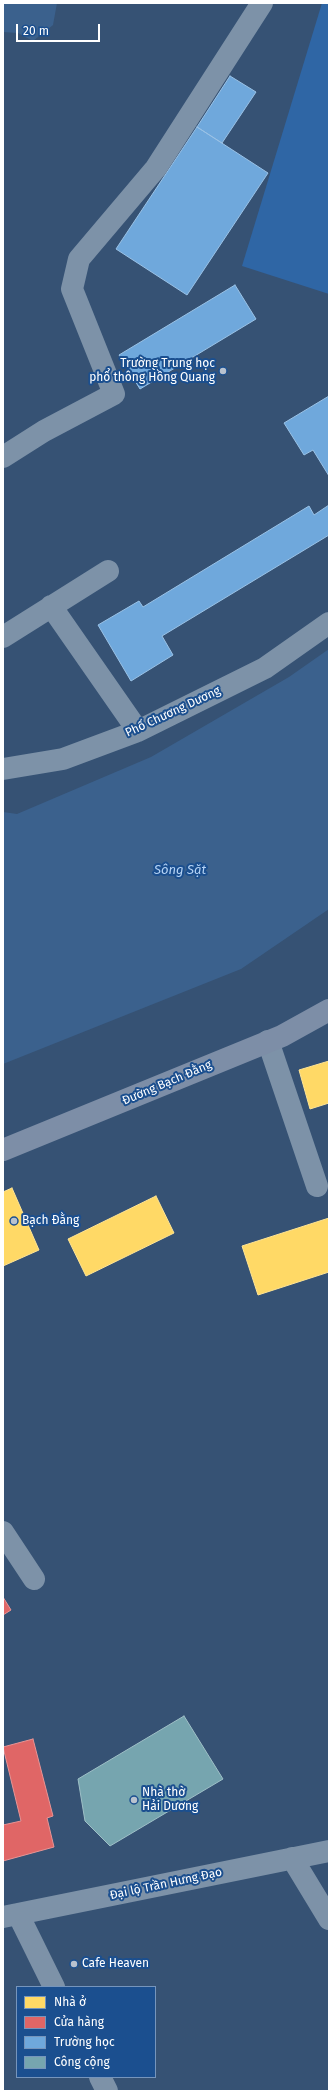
<!DOCTYPE html>
<html>
<head>
<meta charset="utf-8">
<style>
	body { margin:0 }
	#map { position:relative; width:332px; height:2094px; overflow:hidden; background:#365274; font-family:"Fira Sans",sans-serif }
	canvas { display:block }
	.frame { position:absolute; inset:0; border:4px solid #fff; pointer-events:none }
	.legend { position:absolute; left:16px; top:1986px; width:140px; height:92px; box-sizing:border-box; background:#1b4f8f; border:1px solid #7695bc; margin:0; padding:5px 7px; list-style:none; font-size:12px; color:#fff }
	.legend li { display:flex; align-items:center; gap:8px; height:20px }
	.legend b { width:20px; border:1px solid #7695bc }
	.scale { position:absolute; left:16px; top:24px; width:84px; height:18px; box-sizing:border-box; border:2px solid #fff; border-top:0; padding-left:5px; font-size:12px; line-height:14px; white-space:nowrap; color:#fff; -webkit-text-stroke:3px #1b4f8f; paint-order:stroke }
</style>
</head>
<body>
<div id="map">
<canvas width="332" height="2094"></canvas>
<div class="frame"></div>
<ul class="legend">
<li><b style="height:11px;background:#ffd966"></b>Nhà ở</li>
<li><b style="height:11px;background:#e06666"></b>Cửa hàng</li>
<li><b style="height:11px;background:#6fa8dc"></b>Trường học</li>
<li><b style="height:11px;background:#76a5af"></b>Công cộng</li>
</ul>
<div class="scale">20 m</div>
</div>
<script>
const ctx = document.querySelector('canvas').getContext('2d');
ctx.lineJoin = 'round';
function paint(path, color) {
  ctx.fillStyle = color;
  ctx.fill(path, 'evenodd');
}
function poly(rows) {
  const path = new Path2D();
  for (const r of rows) {
    path.moveTo(r[0], r[1]);
    for (let i = 2; i < r.length; i += 2) path.lineTo(r[i], r[i + 1]);
  }
  return path;
}
function strokePath(path, color, width, dash) {
  ctx.strokeStyle = color;
  ctx.lineWidth = width;
  ctx.lineCap = dash ? 'butt' : 'round';
  ctx.setLineDash(dash || []);
  ctx.stroke(path);
}
function drawText(font, color, halo, rows, align = 'center') {
  ctx.font = font + ' "Fira Sans",sans-serif';
  ctx.lineWidth = 4;
  ctx.setLineDash([]);
  ctx.textBaseline = 'middle';
  ctx.strokeStyle = halo;
  ctx.fillStyle = color;
  for (const [text, x, y, turn = 0] of rows) {
    ctx.save();
    ctx.translate(x, y);
    ctx.rotate((+turn || 0) * Math.PI / 180);
    ctx.textAlign = isNaN(turn) ? turn : align;
    if (halo) ctx.strokeText(text, 0, 0);
    ctx.fillText(text, 0, 0);
    ctx.restore();
  }
}
const green = poly([
	[322,3,329,3,329,294,242,266]
]);
const water = poly([
	[3,3,57,3,53,25,33,41,18,33,3,32],
	[329,649,329,909,241,969,3,1064,3,812,17,814,151,757,289,677]
]);
const homes = poly([
	[329,1061,329,1103,310,1109,299,1070,329,1061],
	[12,1188,39,1250,3,1266,3,1192,12,1188],
	[156,1196,174,1233,86,1276,68,1239,156,1196],
	[329,1218,329,1272,258,1295,242,1246,329,1218]
]);
const shops = poly([
	[3,1597,11,1610,3,1615,3,1597],
	[33,1739,53,1816,47,1818,54,1847,3,1861,3,1825,21,1821,3,1747,33,1739]
]);
const schools = poly([
	[230,76,256,92,222,143,197,127,230,76],
	[197,127,268,173,187,295,116,249,197,127],
	[235,285,256,319,140,389,119,355,235,285],
	[329,396,329,476,313,450,304,455,284,423,329,396],
	[329,505,329,535,162,636,173,655,131,681,98,625,139,601,143,607,309,506,314,515,329,505]
]);
const public = poly([
	[184,1716,223,1779,110,1846,85,1821,78,1779,184,1716]
]);
const minor = poly([
	[3,457,44,431,114,394,72,289,79,259,156,168,262,3],
	[51,606,138,731],
	[3,637,108,571],
	[3,769,63,759,138,731,265,668,329,623],
	[268,1041,317,1186],
	[3,1532,34,1579],
	[292,1858,329,1919],
	[18,1914,54,1987],
	[3,1917,329,1851],
	[100,2077,107,2091]
]);
const major = poly([
	[3,1150,282,1036,329,1010]
]);
const markers = [
	[223,371,4,"#b9c2ce"],
	[14,1221,4,"#b9c2ce"],
	[134,1800,4,"#b9c2ce"],
	[74,1964,4,"#b9c2ce"]
];
const poiNames = [
	["Trường Trung học",215,364,"right"],
	["phổ thông Hồng Quang",215,378,"right"],
	["Bạch Đằng",22,1221],
	["Nhà thờ",142,1793],
	["Hải Dương",142,1807],
	["Cafe Heaven",82,1964]
];
const streetNames = [
	["Phố Chương Dương",173,712,-25],
	["Đường Bạch Đằng",167,1083,-23],
	["Đại lộ Trần Hưng Đạo",166,1884,-12]
];
const waterNames = [
	["Sông Sặt",180,870]
];
paint(green, '#2f66a5');
paint(water, '#3b618d');
paint(homes, '#ffd966');
strokePath(homes, '#ffe494', 1);
paint(shops, '#e06666');
strokePath(shops, '#e99494', 1);
paint(schools, '#6fa8dc');
strokePath(schools, '#9ac2e6', 1);
paint(public, '#76a5af');
strokePath(public, '#9fc0c7', 1);
strokePath(minor, '#7d92a8', 22);
strokePath(major, '#7d8ea7', 22);
for (const [x, y, r, color] of markers) {
  const dot = new Path2D();
  dot.arc(x, y, r, 0, 2 * Math.PI);
  ctx.fillStyle = color;
  ctx.fill(dot);
  strokePath(dot, '#1b4f8f', 1.5);
}
drawText('12px', '#fff', '#1b4f8f', poiNames, 'left');
drawText('12px', '#fff', '#1b4f8f', streetNames);
drawText('italic 13px', '#b5d3f5', '#1b4f8f', waterNames);
</script>
</body>
</html>
